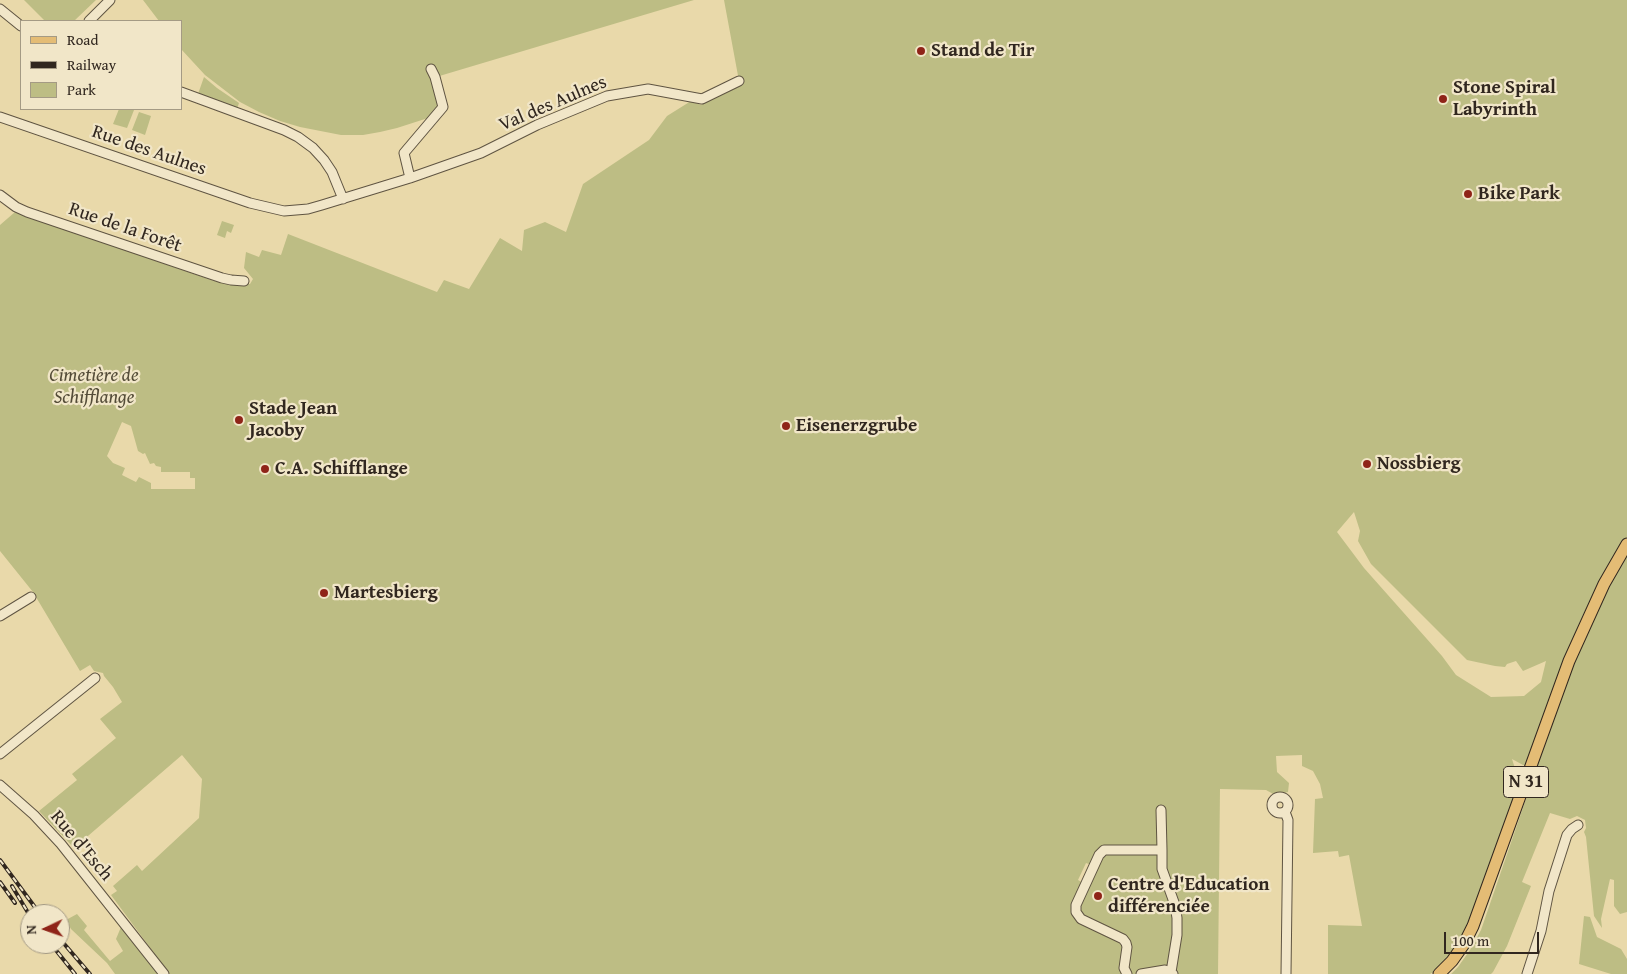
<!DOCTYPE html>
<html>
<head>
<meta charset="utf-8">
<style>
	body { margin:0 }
	#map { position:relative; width:1627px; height:974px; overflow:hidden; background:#e9d9aa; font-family:"Gentium Book Plus",serif }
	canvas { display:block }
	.legend { position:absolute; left:20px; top:20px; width:162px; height:90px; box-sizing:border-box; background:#f1e6c8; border:1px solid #a49a84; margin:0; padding:6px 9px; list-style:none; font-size:15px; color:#31271f }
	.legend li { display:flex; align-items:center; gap:10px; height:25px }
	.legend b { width:25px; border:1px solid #a49a84 }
	.north { position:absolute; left:20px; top:904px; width:50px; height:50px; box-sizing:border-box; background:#f1e6c8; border:1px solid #a49a84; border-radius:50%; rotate:267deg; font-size:14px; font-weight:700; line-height:20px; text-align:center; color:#31271f }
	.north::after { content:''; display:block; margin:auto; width:18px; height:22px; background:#8f2418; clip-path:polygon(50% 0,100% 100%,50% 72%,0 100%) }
	.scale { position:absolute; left:1444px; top:932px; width:95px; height:22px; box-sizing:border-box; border:2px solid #31271f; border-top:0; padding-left:6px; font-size:15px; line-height:18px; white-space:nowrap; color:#31271f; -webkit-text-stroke:4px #f1e6c8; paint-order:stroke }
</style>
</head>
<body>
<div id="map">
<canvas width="1627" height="974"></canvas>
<ul class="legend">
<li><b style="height:6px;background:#e4bc75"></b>Road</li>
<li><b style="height:6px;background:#31271f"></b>Railway</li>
<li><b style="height:14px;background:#bdbd84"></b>Park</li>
</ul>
<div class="north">N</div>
<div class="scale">100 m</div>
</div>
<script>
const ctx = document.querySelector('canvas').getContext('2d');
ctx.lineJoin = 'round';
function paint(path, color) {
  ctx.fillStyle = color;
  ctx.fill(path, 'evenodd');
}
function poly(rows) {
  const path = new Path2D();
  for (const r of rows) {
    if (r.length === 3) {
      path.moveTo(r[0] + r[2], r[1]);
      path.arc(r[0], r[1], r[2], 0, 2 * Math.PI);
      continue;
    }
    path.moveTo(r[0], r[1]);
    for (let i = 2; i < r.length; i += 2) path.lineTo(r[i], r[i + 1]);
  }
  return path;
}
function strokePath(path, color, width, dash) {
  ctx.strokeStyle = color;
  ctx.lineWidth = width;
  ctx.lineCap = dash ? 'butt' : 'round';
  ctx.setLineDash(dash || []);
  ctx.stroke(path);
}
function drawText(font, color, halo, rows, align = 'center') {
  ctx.font = font + ' "Gentium Book Plus",serif';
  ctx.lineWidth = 4.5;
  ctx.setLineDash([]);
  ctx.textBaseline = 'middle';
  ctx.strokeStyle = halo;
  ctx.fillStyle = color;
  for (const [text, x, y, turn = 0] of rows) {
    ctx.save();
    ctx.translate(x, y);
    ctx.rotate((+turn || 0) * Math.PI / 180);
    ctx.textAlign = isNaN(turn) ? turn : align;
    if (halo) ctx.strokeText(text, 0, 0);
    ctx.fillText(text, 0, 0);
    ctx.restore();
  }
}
const green = poly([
	[24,0,96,0,74,21,45,21],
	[143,0,694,0,436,77,443,101,434,119,428,118,397,128,380,132,363,135,341,135,300,127,280,121,259,112,240,102,205,75,181,49,181,21,159,21],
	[724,0,1627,0,1627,537,1598,585,1583,615,1568,650,1526,765,1523,765,1512,759,1520,784,1465,933,1450,954,1437,970,1430,974,1328,974,1328,925,1362,926,1349,855,1339,857,1338,851,1313,853,1315,799,1323,798,1320,784,1313,771,1302,766,1302,755,1276,756,1277,772,1289,783,1288,792,1275,795,1266,790,1220,789,1218,974,164,974,150,957,154,953,111,895,117,891,113,886,137,865,142,871,199,818,202,779,182,755,74,848,39,811,77,780,72,774,116,738,100,719,122,702,113,687,104,676,103,673,94,671,90,665,80,671,33,592,0,551,0,225,15,212,214,281,250,284,253,279,244,268,246,252,259,257,262,250,281,255,288,234,437,292,444,280,469,289,500,238,522,251,524,230,545,222,566,232,583,184,649,140,667,116,691,101,701,105,739,81],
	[122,422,131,426,138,451,143,454,145,453,150,464,154,463,156,466,161,467,161,472,190,472,190,478,195,478,195,489,151,489,151,483,139,477,136,482,122,475,125,468,113,463,107,456],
	[1354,512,1360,531,1358,541,1371,564,1467,660,1495,666,1505,667,1507,664,1516,661,1523,671,1546,661,1541,682,1524,696,1491,697,1456,675,1442,656,1364,568,1337,532],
	[1086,863,1094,866,1085,884,1078,880],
	[204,77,217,88,239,103,237,109,198,94],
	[119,109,134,110,127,128,113,124],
	[139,112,151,116,145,135,132,130],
	[222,221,234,225,231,233,227,231,225,238,217,235],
	[1627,551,1627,912,1620,914,1614,906,1614,880,1610,879,1601,919,1602,928,1594,916,1586,837,1584,832,1586,828,1585,820,1577,816,1570,819,1550,813,1522,882,1531,886,1507,946,1493,972,1491,974,1451,974,1458,967,1470,950,1481,930,1574,659,1603,593],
	[77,914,87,926,84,930,110,961,123,951,116,939,121,927,158,974,115,974,107,963,71,929,66,920],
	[1584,916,1590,917,1597,937,1621,949,1627,959,1627,974,1611,974,1579,964]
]);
const minor = poly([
	[0,9,21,26],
	[89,21,110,0],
	[181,92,284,130,298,137,313,148,324,160,332,172,343,199],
	[0,117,250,203,284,211,308,209,322,205,410,178,481,153,537,125,607,96,648,89,702,99,739,81],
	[410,178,404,153,443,107,435,77,431,69],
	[0,195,16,207,27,212,222,278,231,280,244,281],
	[0,616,31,597],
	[0,754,95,678],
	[0,785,34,815,61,844,164,974],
	[1280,805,8],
	[1285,812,1288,820,1286,974],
	[1162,850,1162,869,1175,905,1177,918,1177,935,1171,972],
	[1127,974,1124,968,1127,947,1126,943,1123,939,1081,919,1076,912,1076,905,1099,855,1104,850,1162,850,1161,810],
	[1141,974,1165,970,1173,974],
	[1527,974,1541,931,1549,891,1567,835,1572,829,1578,825]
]);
const major = poly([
	[1439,974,1452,961,1464,944,1473,926,1569,661,1604,584,1627,544]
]);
const rail = poly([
	[0,860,40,914],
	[0,882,15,903],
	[12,886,30,916],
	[60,939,90,974],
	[51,944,75,974]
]);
const markers = [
	[921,51,5,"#8f2418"],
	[1443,99,5,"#8f2418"],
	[1468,194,5,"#8f2418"],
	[239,420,5,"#8f2418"],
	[786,426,5,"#8f2418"],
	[1367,464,5,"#8f2418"],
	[265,469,5,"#8f2418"],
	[324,593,5,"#8f2418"],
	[1098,896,5,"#8f2418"]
];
const shields = [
	[1526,782,45]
];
const shieldNames = [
	["N 31",1526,782]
];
const poiNames = [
	["Stand de Tir",931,51],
	["Stone Spiral",1453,88],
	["Labyrinth",1453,110],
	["Bike Park",1478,194],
	["Stade Jean",249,409],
	["Jacoby",249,431],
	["Eisenerzgrube",796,426],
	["Nossbierg",1377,464],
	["C.A. Schifflange",275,469],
	["Martesbierg",334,593],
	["Centre d'Education",1108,885],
	["différenciée",1108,907]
];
const streetNames = [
	["Val des Aulnes",553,104,-23],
	["Rue des Aulnes",149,151,19],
	["Rue de la Forêt",125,228,19],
	["Rue d'Esch",81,846,50]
];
const parkNames = [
	["Cimetière de",94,376],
	["Schifflange",94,398]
];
paint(green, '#bdbd84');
strokePath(minor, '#5f5442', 11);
strokePath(major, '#31271f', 13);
strokePath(minor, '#f1e6c8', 9);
strokePath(major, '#e4bc75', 11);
strokePath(rail, '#31271f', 4);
strokePath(rail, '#f1e6c8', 2, [5.5]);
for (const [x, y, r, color] of markers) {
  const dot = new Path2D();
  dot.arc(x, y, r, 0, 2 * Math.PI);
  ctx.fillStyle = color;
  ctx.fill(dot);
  strokePath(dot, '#f1e6c8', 2);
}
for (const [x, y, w] of shields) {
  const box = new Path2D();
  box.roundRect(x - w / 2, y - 15.5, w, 31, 4);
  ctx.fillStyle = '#f1e6c8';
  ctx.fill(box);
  strokePath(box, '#31271f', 1);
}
drawText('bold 18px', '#31271f', null, shieldNames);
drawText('bold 19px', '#31271f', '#f1e6c8', poiNames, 'left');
drawText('19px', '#31271f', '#f1e6c8', streetNames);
drawText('italic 19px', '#544c38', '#f1e6c8', parkNames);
</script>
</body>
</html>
